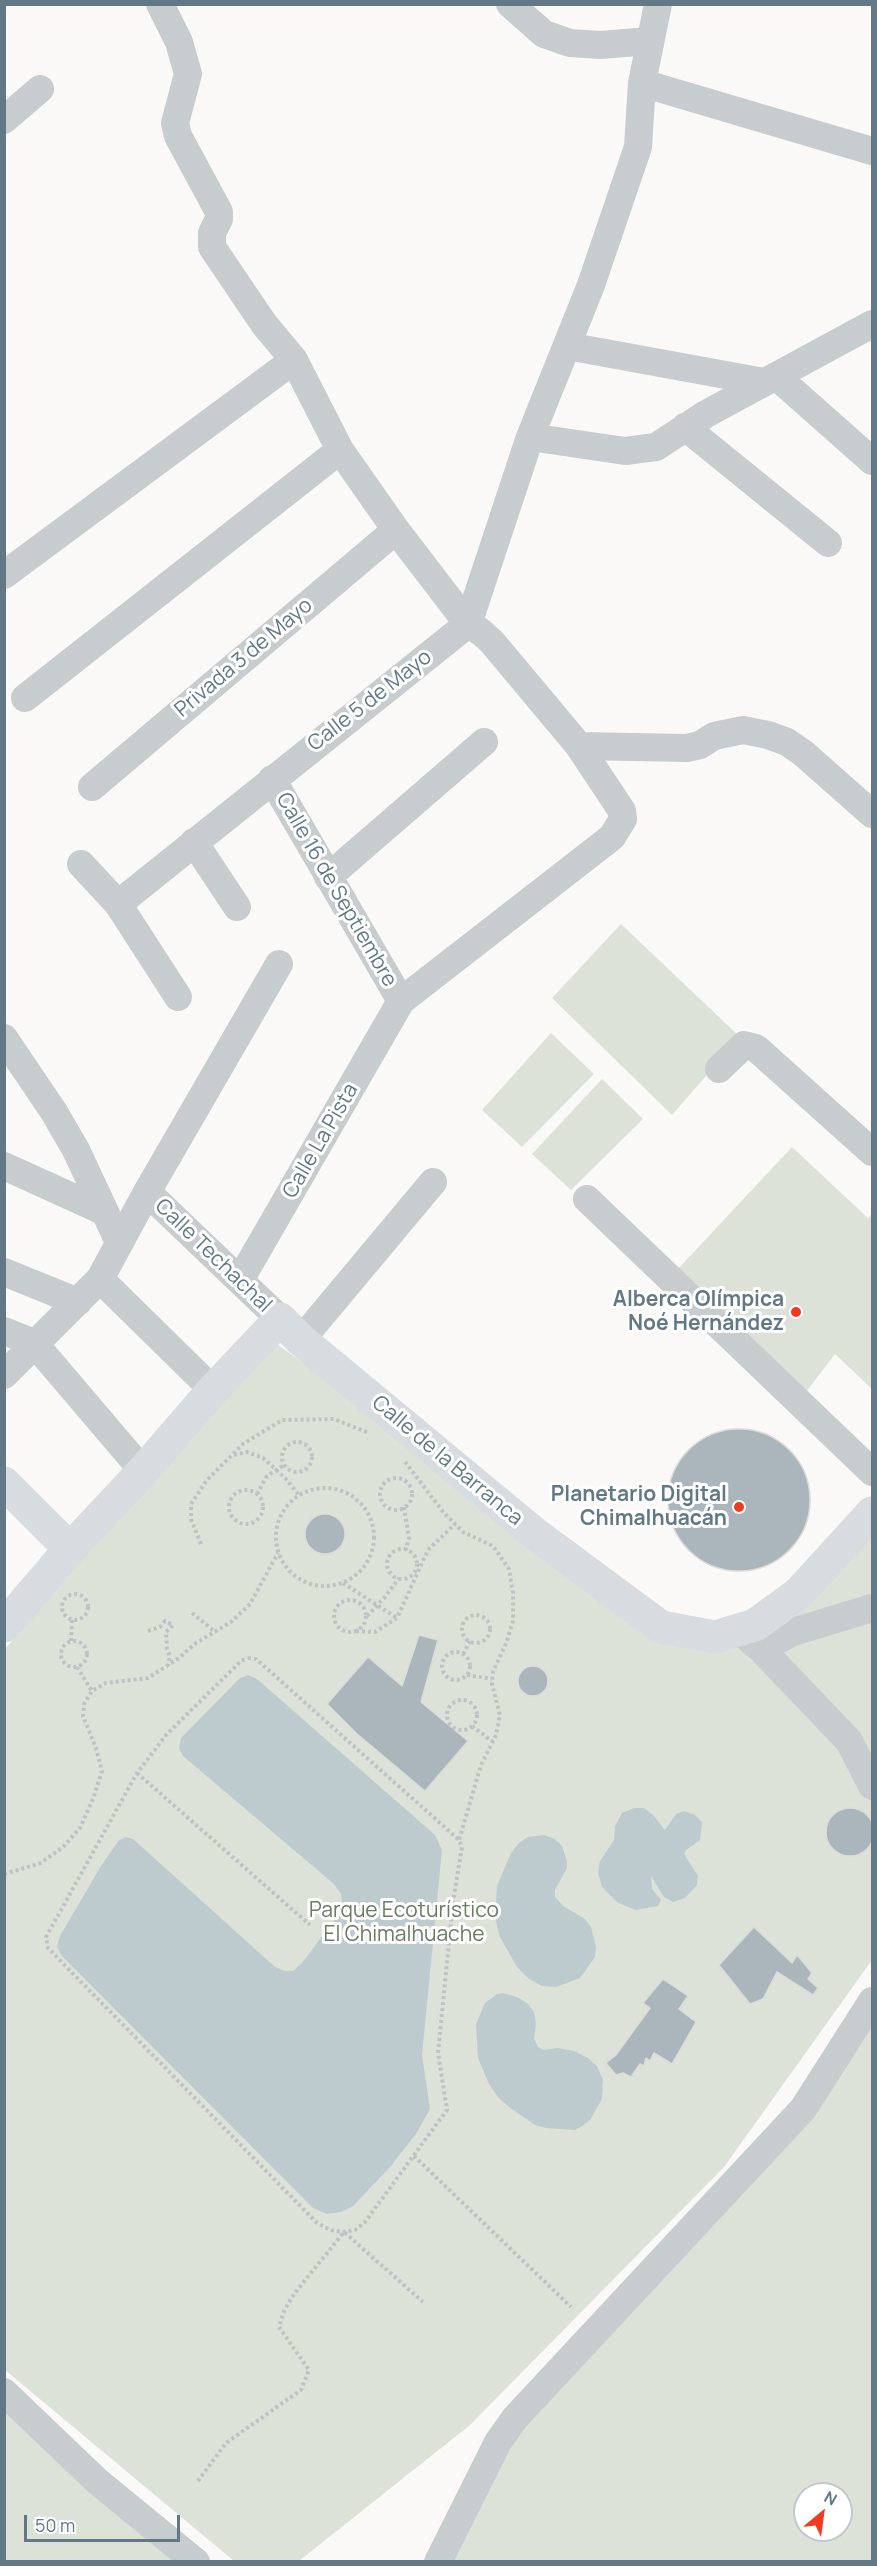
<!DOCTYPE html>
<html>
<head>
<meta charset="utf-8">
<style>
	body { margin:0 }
	#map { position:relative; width:877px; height:2566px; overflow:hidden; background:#faf9f7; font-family:Manrope,sans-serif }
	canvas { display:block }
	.frame { position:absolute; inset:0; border:6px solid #627985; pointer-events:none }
	.north { position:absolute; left:793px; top:2482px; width:60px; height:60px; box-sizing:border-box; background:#fff; border:2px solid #c0c9ce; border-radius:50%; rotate:29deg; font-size:16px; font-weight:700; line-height:24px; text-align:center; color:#627985 }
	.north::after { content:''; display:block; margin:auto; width:21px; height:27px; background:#f23b1e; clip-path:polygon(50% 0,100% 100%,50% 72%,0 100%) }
	.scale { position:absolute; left:24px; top:2515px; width:156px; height:27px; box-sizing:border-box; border:3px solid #627985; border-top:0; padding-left:8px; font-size:18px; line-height:21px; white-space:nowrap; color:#627985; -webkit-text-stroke:4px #fff; paint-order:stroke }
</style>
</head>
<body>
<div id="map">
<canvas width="877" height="2566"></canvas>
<div class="frame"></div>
<div class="north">N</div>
<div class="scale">50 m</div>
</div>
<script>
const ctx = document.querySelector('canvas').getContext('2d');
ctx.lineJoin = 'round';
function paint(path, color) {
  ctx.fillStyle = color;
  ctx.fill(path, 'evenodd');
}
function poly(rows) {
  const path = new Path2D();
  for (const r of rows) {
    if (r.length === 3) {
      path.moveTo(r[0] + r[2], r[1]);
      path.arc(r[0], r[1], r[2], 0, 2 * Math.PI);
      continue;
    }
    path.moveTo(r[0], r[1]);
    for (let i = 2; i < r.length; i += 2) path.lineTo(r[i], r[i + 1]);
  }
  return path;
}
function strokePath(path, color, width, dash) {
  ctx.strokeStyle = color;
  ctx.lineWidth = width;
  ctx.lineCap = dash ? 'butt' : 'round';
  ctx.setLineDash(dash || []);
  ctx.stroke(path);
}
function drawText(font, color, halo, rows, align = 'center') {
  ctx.font = font + ' Manrope,sans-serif';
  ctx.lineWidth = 6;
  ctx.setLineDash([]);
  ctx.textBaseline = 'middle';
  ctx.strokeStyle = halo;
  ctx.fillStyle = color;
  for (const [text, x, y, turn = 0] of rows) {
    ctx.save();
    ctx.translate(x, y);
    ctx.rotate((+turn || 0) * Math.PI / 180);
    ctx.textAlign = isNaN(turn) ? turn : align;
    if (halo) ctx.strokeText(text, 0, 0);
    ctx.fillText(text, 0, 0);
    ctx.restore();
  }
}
const green = poly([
	[621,924,740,1037,672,1115,552,998],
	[551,1033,594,1074,522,1147,482,1110],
	[602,1079,643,1119,571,1190,532,1154],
	[792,1147,868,1218,872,1214,871,1388,835,1354,803,1396,677,1270],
	[271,1340,687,1634,738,1634,872,1527,872,1960,724,2167,470,2425,299,2561,234,2561,5,2370,5,1649],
	[872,2001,872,2561,438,2562,515,2418,733,2183],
	[805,2494,841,2494,841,2530,805,2530],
	[4,2392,197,2561,5,2561]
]);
const water = poly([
	[248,1675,257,1679,435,1835,442,1850,422,2055,430,2109,416,2134,390,2167,353,2206,341,2212,327,2214,313,2208,62,1956,57,1947,60,1936,101,1866,119,1840,126,1837,133,1839,275,1967,285,1971,293,1971,302,1963,338,1915,342,1904,341,1894,334,1884,183,1756,179,1748,181,1738,240,1678],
	[634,1808,644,1808,653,1815,665,1830,676,1814,684,1811,695,1815,702,1822,700,1840,686,1850,684,1854,698,1876,697,1885,685,1898,673,1902,664,1897,651,1876,652,1889,661,1900,658,1906,636,1910,618,1903,602,1887,598,1873,600,1861,614,1840,615,1826,622,1813],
	[544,1835,555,1839,562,1846,567,1861,567,1868,555,1890,555,1897,563,1906,585,1919,591,1927,596,1947,595,1957,580,1978,556,1987,542,1986,529,1979,517,1967,500,1937,495,1918,497,1886,511,1853,519,1843,528,1837],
	[503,1993,517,1997,528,2004,534,2012,536,2024,534,2039,538,2047,544,2050,558,2048,574,2051,588,2058,597,2066,603,2080,602,2099,590,2120,581,2127,575,2130,546,2128,535,2125,509,2107,498,2097,489,2084,478,2058,476,2024,485,2003,497,1994]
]);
const building = poly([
	[739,1500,71],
	[325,1534,20],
	[419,1635,438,1640,421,1702,468,1741,425,1791,356,1733,327,1704,368,1657,402,1686,419,1635],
	[533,1681,15],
	[850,1832,24],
	[754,1927,792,1963,797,1955,812,1973,808,1979,818,1988,813,1995,777,1972,763,1999,750,2004,719,1965,754,1927],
	[663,1979,688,1996,679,2009,696,2022,672,2064,654,2053,650,2061,646,2058,644,2066,640,2064,631,2077,623,2073,616,2075,606,2063,616,2055,650,2008,643,2003,663,1979]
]);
const path = poly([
	[297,1457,15],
	[234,1455,247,1452,263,1458,285,1478,299,1495],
	[405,1462,444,1513,463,1532,493,1546,509,1569,513,1593,513,1621,507,1641,493,1672,492,1684,500,1715,496,1735,481,1765,459,1840],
	[396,1494,16],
	[325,1537,49],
	[246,1507,17],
	[257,1494,267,1476,284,1465],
	[404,1507,409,1538,406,1550],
	[201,1544,191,1519,191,1504,207,1480,243,1444,282,1420,334,1419,369,1433],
	[402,1564,15],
	[343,1583,397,1618],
	[75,1607,13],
	[350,1616,16],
	[192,1613,214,1631],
	[476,1629,14],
	[367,1616,385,1597,399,1578],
	[148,1631,160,1627,165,1621,173,1625,166,1632,167,1649,170,1656,168,1665],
	[356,1631,375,1632,397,1618,428,1550,455,1524],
	[71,1641,72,1620],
	[74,1654,13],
	[456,1666,14],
	[463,1654,470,1641],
	[248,1658,256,1659,459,1840,462,1847,453,1902,438,2053,447,2110,365,2222,355,2230,344,2232,330,2230,316,2222,48,1948,46,1937,137,1773,167,1734,241,1661,248,1658],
	[77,1667,92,1691],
	[467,1675,492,1679],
	[462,1715,15],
	[472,1726,492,1741],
	[137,1773,310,1925],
	[4,1874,41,1863,63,1847,80,1828,93,1799,102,1771,96,1748,83,1716,84,1704,92,1691,106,1683,148,1678,179,1658,196,1643,231,1622,250,1604,278,1553],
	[414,2156,571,2307],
	[198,2481,226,2443,301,2390,309,2370,279,2327,284,2311,294,2294,344,2232,423,2302]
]);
const minor = poly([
	[160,4,179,42,188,74,175,123,178,136,219,212,219,219,212,233,212,247,264,324,294,360,340,450,396,530,468,624,481,632,492,642,579,746,622,811,623,819,612,837,401,1001,240,1280],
	[510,4,544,34,570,43,601,45,649,41],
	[642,83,872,151],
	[4,120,40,89],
	[567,346,764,382],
	[776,376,872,461],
	[685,427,828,543],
	[530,437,625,451,656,447,706,414,872,324],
	[4,575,294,360],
	[468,624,530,437,591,285,638,147,642,83,658,4],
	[25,698,340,450],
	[579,746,687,748,700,745,714,736,743,730,768,735,787,742,803,753,872,814],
	[272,779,401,1001],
	[92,787,396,530],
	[194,842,237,907],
	[81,864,118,904,178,997],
	[328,877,484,742],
	[118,904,468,624],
	[4,1038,54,1112,76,1150,119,1242],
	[719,1069,744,1045,756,1048,872,1152],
	[4,1166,103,1211],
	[147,1192,280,1319],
	[587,1199,872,1472],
	[4,1272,78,1302],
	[100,1279,213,1390],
	[4,1331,34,1343,143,1471],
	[301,1340,433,1182],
	[4,1375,100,1279,147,1192,279,964],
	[747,1637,761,1649,793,1632,872,1608],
	[761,1649,849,1741,872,1786],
	[4,2392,97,2481,196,2562],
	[438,2562,498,2442,515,2418,803,2109,872,2001]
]);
const major = poly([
	[4,1483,70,1549],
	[4,1626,70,1549,143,1471,213,1390,280,1319,301,1340,534,1533,661,1627,715,1637,755,1625,798,1594,872,1513]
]);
const markers = [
	[796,1312,6,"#f23b1e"],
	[739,1507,6,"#f23b1e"]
];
const streetNames = [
	["Privada 3 de Mayo",244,658,-40],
	["Calle 5 de Mayo",370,701,-38],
	["Calle 16 de Septiembre",336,890,60],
	["Calle La Pista",321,1141,-60],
	["Calle Techachal",213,1256,44],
	["Calle de la Barranca",447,1461,40]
];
const poiNames = [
	["Alberca Olímpica",784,1300],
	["Noé Hernández",784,1324],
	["Planetario Digital",727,1495],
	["Chimalhuacán",727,1519]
];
const parkNames = [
	["Parque Ecoturístico",404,1911],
	["El Chimalhuache",404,1935]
];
paint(green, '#dce2d8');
paint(water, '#bdcbce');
paint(building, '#aab6bc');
strokePath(building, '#dbdbd9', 1.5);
strokePath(path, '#bec2c4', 4, [3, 3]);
strokePath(minor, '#c7cccf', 28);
strokePath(major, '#d6dcdf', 33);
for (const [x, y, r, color] of markers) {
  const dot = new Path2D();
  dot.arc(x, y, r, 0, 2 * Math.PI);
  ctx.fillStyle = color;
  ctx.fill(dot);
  strokePath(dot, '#fff', 2);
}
drawText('21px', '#627985', '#fff', streetNames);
drawText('bold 21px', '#627985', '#fff', poiNames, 'right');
drawText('21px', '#697b61', '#fff', parkNames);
</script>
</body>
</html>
